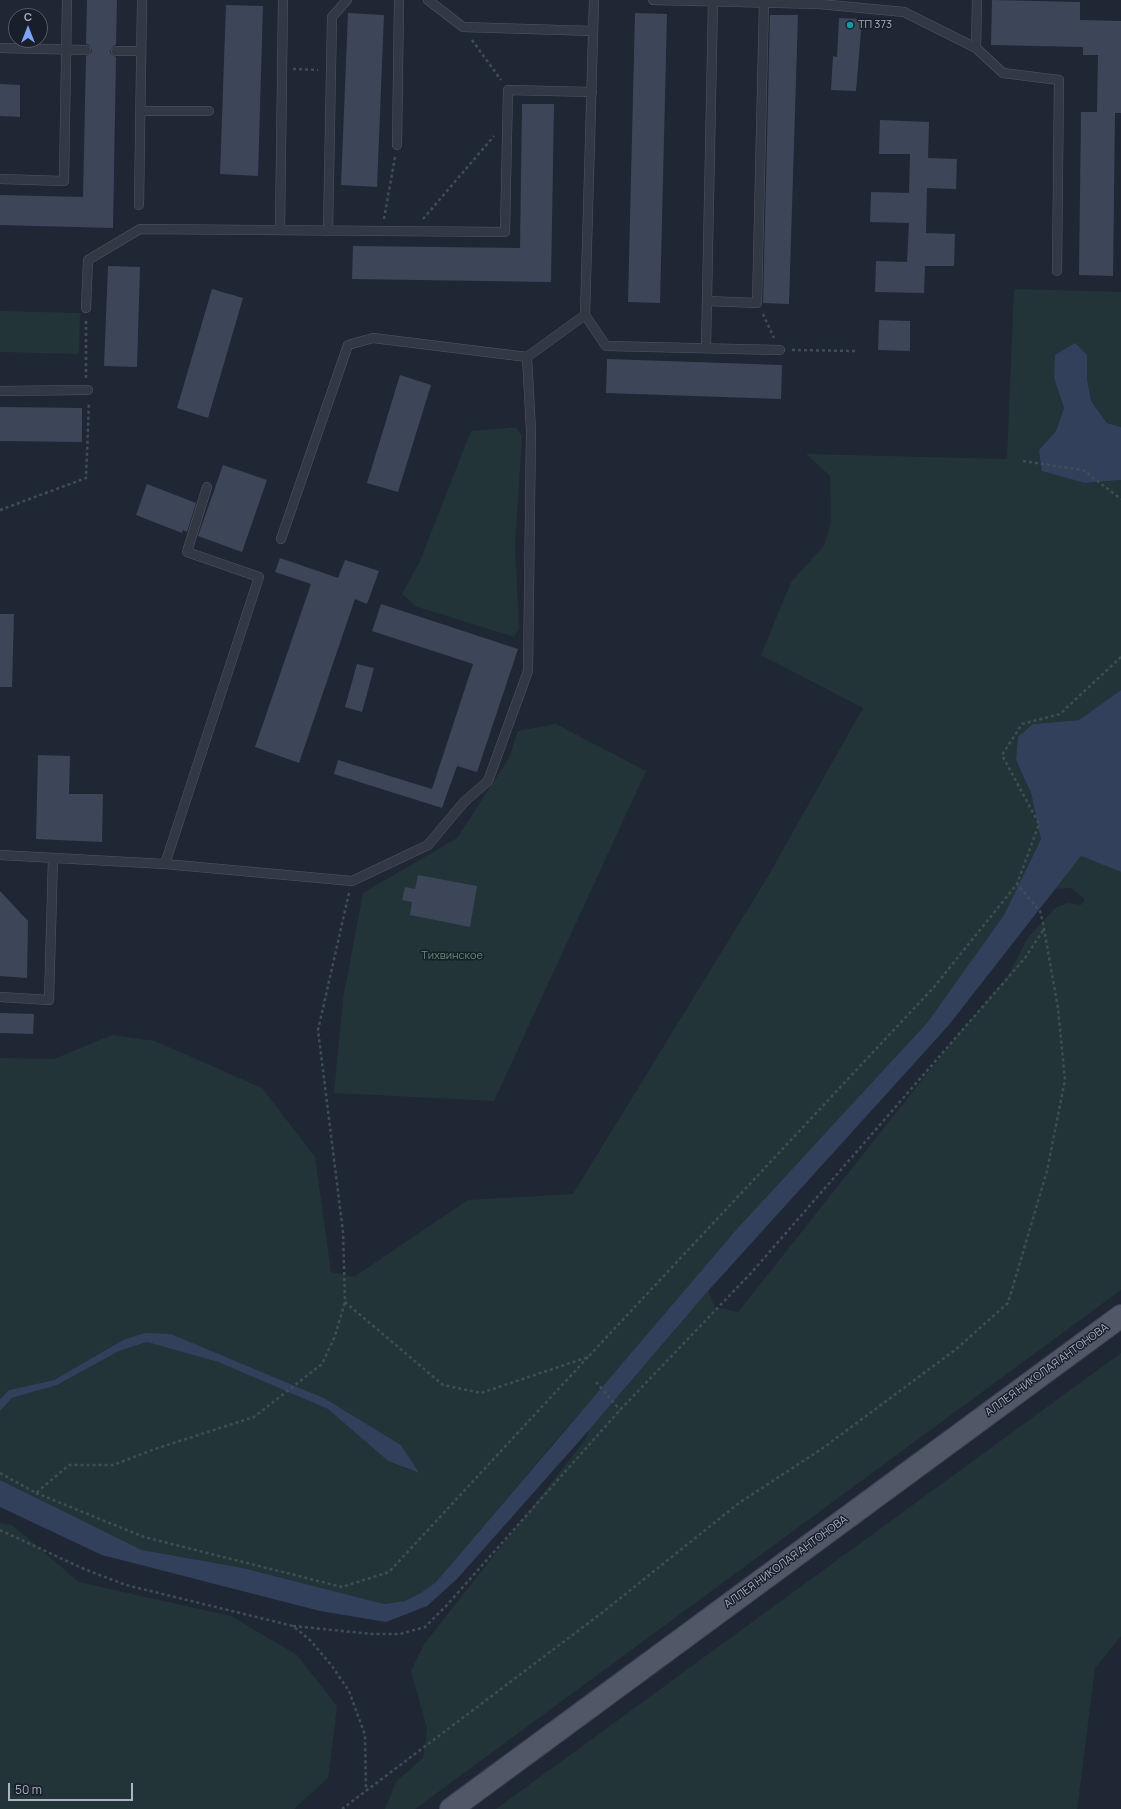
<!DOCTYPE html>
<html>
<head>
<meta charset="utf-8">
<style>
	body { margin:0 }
	#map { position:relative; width:1121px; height:1809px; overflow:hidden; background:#1f2735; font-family:Manrope,sans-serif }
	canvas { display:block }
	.north { position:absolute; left:8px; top:8px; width:40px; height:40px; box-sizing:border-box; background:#181e2a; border:1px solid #535a67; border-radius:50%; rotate:0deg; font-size:11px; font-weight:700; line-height:16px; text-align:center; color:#acb3c3 }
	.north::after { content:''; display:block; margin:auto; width:14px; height:18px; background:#7ea3f6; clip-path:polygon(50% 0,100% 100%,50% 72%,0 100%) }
	.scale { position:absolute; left:8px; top:1783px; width:125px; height:18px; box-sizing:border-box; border:2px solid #acb3c3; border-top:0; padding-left:5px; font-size:12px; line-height:14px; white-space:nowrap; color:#acb3c3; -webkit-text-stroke:3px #181e2a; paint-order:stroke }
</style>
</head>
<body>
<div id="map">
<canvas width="1121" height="1809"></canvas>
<div class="north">С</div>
<div class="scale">50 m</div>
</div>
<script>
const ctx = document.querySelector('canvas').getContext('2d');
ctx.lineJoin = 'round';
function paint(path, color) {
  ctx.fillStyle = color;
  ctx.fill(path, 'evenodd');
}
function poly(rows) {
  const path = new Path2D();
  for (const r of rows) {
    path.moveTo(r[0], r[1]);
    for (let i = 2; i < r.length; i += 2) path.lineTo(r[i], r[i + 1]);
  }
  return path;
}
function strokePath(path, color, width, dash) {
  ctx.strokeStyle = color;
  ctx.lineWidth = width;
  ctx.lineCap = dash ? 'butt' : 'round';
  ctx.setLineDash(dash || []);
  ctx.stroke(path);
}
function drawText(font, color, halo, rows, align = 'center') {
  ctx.font = font + ' Manrope,sans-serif';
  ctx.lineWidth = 3;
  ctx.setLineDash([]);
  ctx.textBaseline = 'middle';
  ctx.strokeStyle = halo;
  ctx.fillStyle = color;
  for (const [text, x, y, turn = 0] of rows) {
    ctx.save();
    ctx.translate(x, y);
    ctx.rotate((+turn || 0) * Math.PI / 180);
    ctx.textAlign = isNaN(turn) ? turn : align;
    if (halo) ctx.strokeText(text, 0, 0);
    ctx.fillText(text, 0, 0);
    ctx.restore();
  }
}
const green = poly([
	[1014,289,1121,292,1121,427,1107,423,1091,401,1087,378,1054,378,1064,408,1056,431,1039,450,1085,483,1121,480,1121,690,1079,720,1033,724,1016,760,1031,793,1041,839,1004,915,927,1023,563,1432,436,1582,419,1594,405,1601,384,1604,243,1568,142,1550,0,1480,0,1411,12,1398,57,1385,119,1351,147,1342,218,1362,328,1409,388,1461,418,1473,401,1445,324,1398,171,1334,123,1340,54,1380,9,1390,0,1399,0,1058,54,1059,112,1035,155,1041,262,1088,315,1157,331,1272,354,1277,468,1200,573,1194,767,878,863,708,761,655,791,582,824,546,831,522,830,476,806,454,1007,459],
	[0,311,80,313,79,354,0,352],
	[516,427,522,436,515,546,519,629,514,637,415,606,402,594,420,561,471,431],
	[556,724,646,771,494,1101,334,1093,343,999,363,893,457,838,509,758,518,731],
	[1081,856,1121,872,1121,1290,415,1809,385,1809,396,1782,423,1758,427,1728,411,1671,424,1644,586,1439,589,1430,708,1291,715,1307,738,1312,960,1032,1008,976,1027,939,1055,908,1068,903,1081,905,1085,899,1071,888,1054,889],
	[1121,1353,1121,1636,1095,1668,1077,1809,496,1809],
	[0,1523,12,1525,79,1582,231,1616,297,1655,337,1706,328,1778,294,1809,0,1809]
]);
const water = poly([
	[1075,343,1087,355,1087,378,1091,401,1107,423,1121,427,1121,480,1085,483,1042,471,1039,450,1056,431,1064,408,1054,378,1055,355],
	[1121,690,1121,872,1081,856,948,1026,708,1291,589,1430,457,1579,427,1606,386,1622,320,1611,102,1555,0,1507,0,1480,142,1550,243,1568,384,1604,405,1601,419,1594,436,1582,737,1229,927,1023,1004,915,1041,839,1031,793,1016,760,1018,737,1033,724,1079,720],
	[145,1333,171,1334,324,1398,401,1445,419,1473,388,1461,328,1409,218,1362,147,1342,119,1351,57,1385,12,1398,0,1411,0,1399,9,1390,54,1380,123,1340]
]);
const building = poly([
	[87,0,117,0,116,45,113,46,110,51,111,54,116,57,113,228,0,225,0,195,83,197,86,56,91,53,92,50,89,45,86,44],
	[992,0,1080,2,1080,20,1121,21,1121,113,1115,113,1113,276,1079,275,1081,112,1097,112,1098,55,1083,55,1083,47,991,45],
	[226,5,263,6,258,176,220,174],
	[348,13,384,15,377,187,341,185],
	[635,13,667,14,660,303,628,302],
	[770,15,798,15,789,304,763,303],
	[839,18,862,19,856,91,831,90,833,56,837,57],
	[0,84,20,85,20,117,0,116],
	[522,104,554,104,551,282,352,279,353,246,520,248],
	[880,120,929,122,928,158,957,159,956,189,927,188,926,233,955,234,954,266,925,266,924,293,875,292,876,261,907,262,909,223,870,222,871,192,909,193,910,154,879,154],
	[108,266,140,267,137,367,104,366],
	[212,289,243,298,208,418,177,408],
	[879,320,910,321,910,351,878,350],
	[607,359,782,365,781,399,606,393],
	[400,375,431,385,398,492,367,483],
	[0,407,82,408,82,442,0,441],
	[223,465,267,480,242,552,198,536],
	[147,484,196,503,187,532,183,530,182,533,136,515],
	[280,558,338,578,345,560,379,571,367,604,355,599,299,763,255,747,311,584,275,572],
	[381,604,518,649,477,772,457,766,442,808,334,774,338,760,432,789,473,664,372,631],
	[0,614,14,614,12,687,0,687],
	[357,664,374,668,362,712,345,707],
	[38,755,70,756,69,794,103,794,102,842,36,839],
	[418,875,477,886,470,927,410,915,412,902,402,900,405,887,415,889],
	[0,891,28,921,27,978,0,976],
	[0,1013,34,1014,33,1034,0,1033]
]);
const path = poly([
	[472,40,501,80],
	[293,69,318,70],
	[384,219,395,157],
	[423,219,494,136],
	[763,314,774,338],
	[86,321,86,378],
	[792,350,855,351],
	[1023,461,1083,470,1121,499],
	[0,510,86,478,89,402],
	[349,893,318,1030,343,1232,345,1302,443,1385,481,1393,588,1357,934,987,1017,884,1039,824,1002,755,1022,724,1060,714,1121,657],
	[596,1382,620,1410],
	[0,1473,36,1493,69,1465,113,1465,155,1449,254,1417,322,1364,335,1336,345,1302],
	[36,1493,144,1537,342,1587,389,1572,588,1357],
	[0,1530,84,1569,126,1585,293,1626,311,1641,332,1666,349,1691,365,1735,366,1790],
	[293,1626,372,1634,400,1634,425,1627,446,1606,620,1410,752,1272,1025,958,1044,929],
	[342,1809,603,1612,739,1503,823,1448,955,1350,1008,1303,1047,1171,1065,1080,1058,1008,1043,923,1040,911,1017,884]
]);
const lane = poly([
	[428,0,463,27,593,31],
	[594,0,585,315,606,346,780,350],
	[653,0,819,4,904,12,976,48,1003,73,1059,80,1057,271],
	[0,48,86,50],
	[976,48,977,0],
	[116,51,141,51],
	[141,111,209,111],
	[397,145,399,0],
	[0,179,64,181,67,0],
	[139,205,142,0],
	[280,230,283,0],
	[328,231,332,17,347,0],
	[707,301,757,303,764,2],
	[86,308,88,260,140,229,505,232,508,90,592,92],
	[706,348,713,1],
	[0,391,88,390],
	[281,539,348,345,373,338,527,357],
	[0,855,165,864,352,881,428,845,464,802,488,781,528,671,531,430,527,357,585,315],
	[165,864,259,577,187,552,207,487],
	[0,997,49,1000,53,858]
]);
const primary = poly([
	[451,1809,1121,1316]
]);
const markers = [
	[850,25,4,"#0f9aa8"]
];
const poiNames = [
	["ТП 373",858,25]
];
const parkNames = [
	["Тихвинское",452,956]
];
const streetNames = [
	["АЛЛЕЯ НИКОЛАЯ АНТОНОВА",1047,1370,-36],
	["АЛЛЕЯ НИКОЛАЯ АНТОНОВА",786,1562,-36]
];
paint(green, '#223437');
paint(water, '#32405c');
paint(building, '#3d4658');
strokePath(lane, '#505664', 10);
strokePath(primary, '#3c424f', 24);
strokePath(path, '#3e4f53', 2.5, [3, 3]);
strokePath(lane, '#323945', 9);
strokePath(primary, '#505766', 22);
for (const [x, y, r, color] of markers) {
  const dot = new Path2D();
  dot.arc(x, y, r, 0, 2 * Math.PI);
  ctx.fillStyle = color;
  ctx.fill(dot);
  strokePath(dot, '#181e2a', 1.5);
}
drawText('11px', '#acb3c3', '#181e2a', poiNames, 'left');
drawText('11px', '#659273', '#181e2a', parkNames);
drawText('11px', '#acb3c3', '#181e2a', streetNames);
</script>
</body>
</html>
